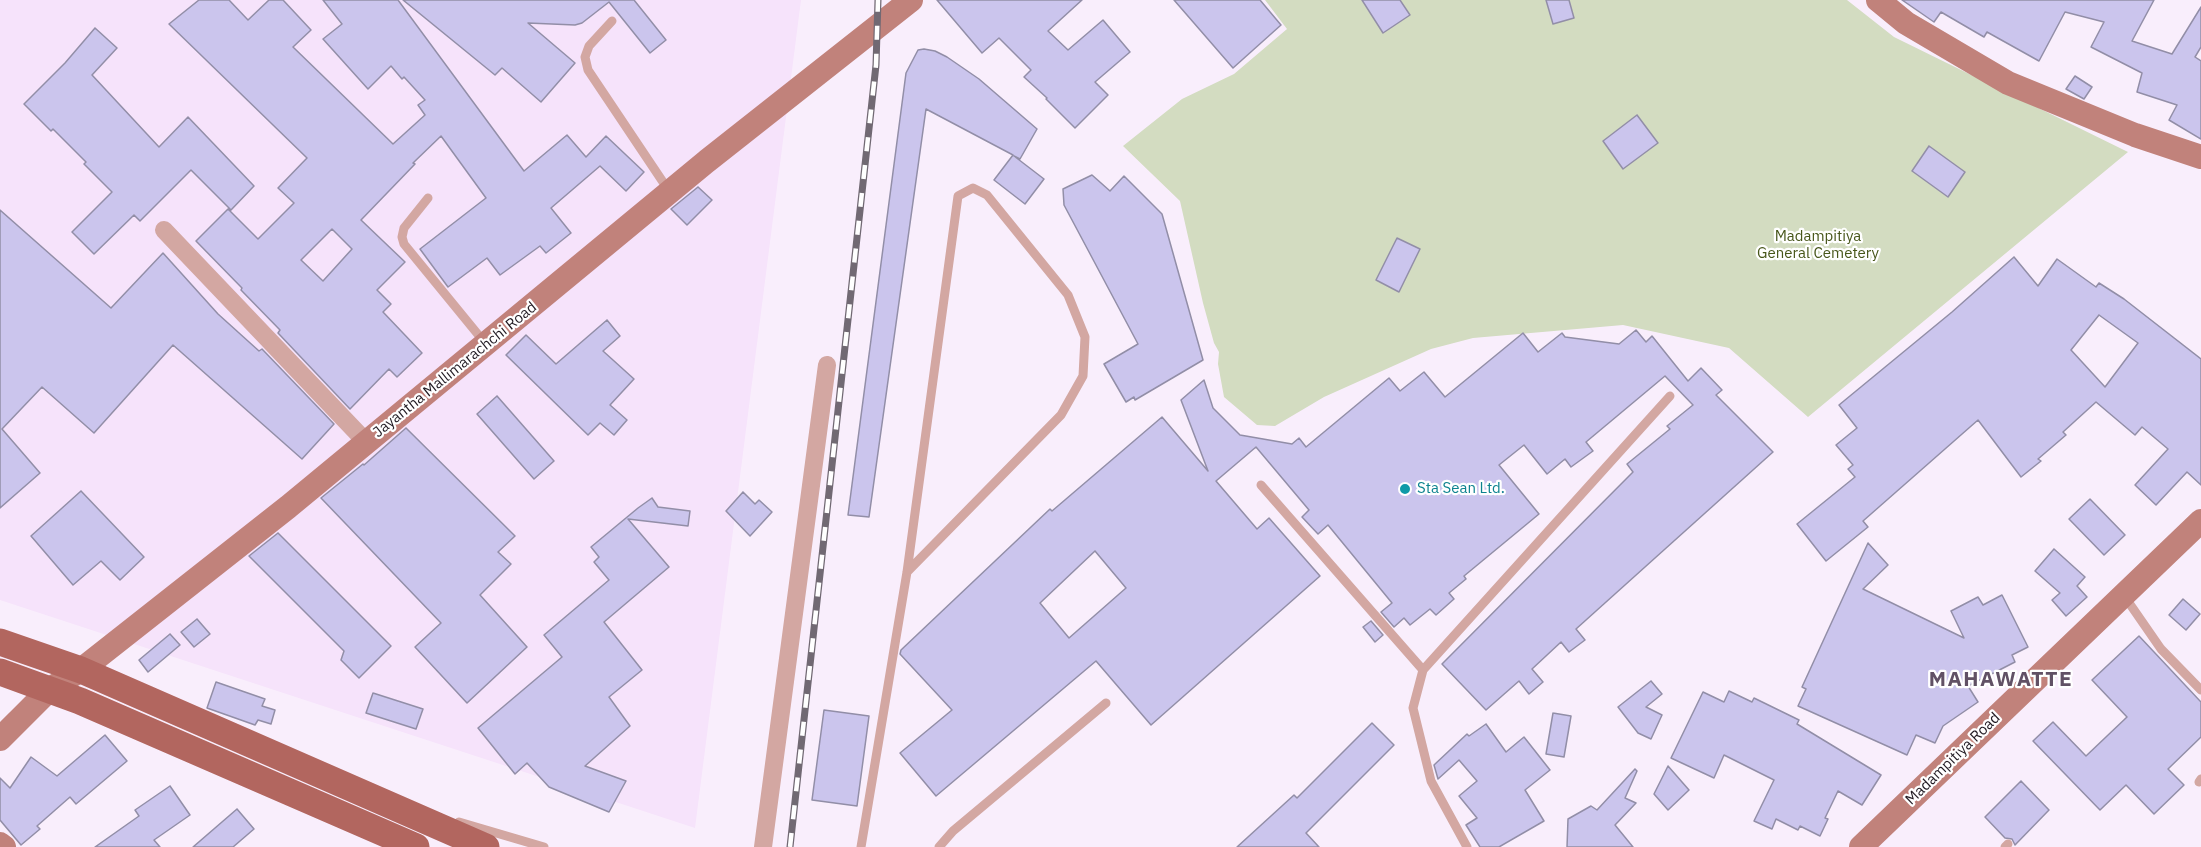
<!DOCTYPE html>
<html>
<head>
<meta charset="utf-8">
<style>
	body { margin:0 }
	canvas { display:block; background:#f9eefc }
</style>
</head>
<body>
<canvas width="2201" height="847"></canvas>
<script>
const ctx = document.querySelector('canvas').getContext('2d');
ctx.lineJoin = 'round';
function paint(path, color) {
  ctx.fillStyle = color;
  ctx.fill(path, 'evenodd');
}
function poly(rows) {
  const path = new Path2D();
  for (const r of rows) {
    path.moveTo(r[0], r[1]);
    for (let i = 2; i < r.length; i += 2) path.lineTo(r[i], r[i + 1]);
  }
  return path;
}
function strokePath(path, color, width, dash) {
  ctx.strokeStyle = color;
  ctx.lineWidth = width;
  ctx.lineCap = dash ? 'butt' : 'round';
  ctx.setLineDash(dash || []);
  ctx.stroke(path);
}
function drawText(font, color, halo, rows, align = 'center') {
  ctx.font = font + ' "IBM Plex Sans",sans-serif';
  ctx.lineWidth = 4.5;
  ctx.setLineDash([]);
  ctx.textBaseline = 'middle';
  ctx.strokeStyle = halo;
  ctx.fillStyle = color;
  for (const [text, x, y, turn = 0] of rows) {
    ctx.save();
    ctx.translate(x, y);
    ctx.rotate((+turn || 0) * Math.PI / 180);
    ctx.textAlign = isNaN(turn) ? turn : align;
    if (halo) ctx.strokeText(text, 0, 0);
    ctx.fillText(text, 0, 0);
    ctx.restore();
  }
}
const built = poly([
	[0,0,801,0,695,828,0,600]
]);
const green = poly([
	[1265,0,1847,0,1894,37,2128,152,1808,417,1729,348,1623,325,1473,338,1431,349,1324,397,1275,426,1257,425,1224,397,1218,364,1219,352,1214,343,1203,303,1180,201,1123,146,1182,99,1234,74,1287,29]
]);
const building = poly([
	[199,0,229,0,248,20,269,0,283,0,311,30,293,47,393,144,425,115,418,105,425,100,404,77,402,79,391,66,368,89,323,39,342,24,323,0,398,0,524,171,567,135,586,157,606,136,644,172,626,191,600,166,551,208,571,233,546,253,540,246,500,275,487,258,448,287,420,249,486,198,441,136,413,163,415,164,361,220,405,262,377,290,391,304,383,312,422,353,397,377,389,369,350,409,278,333,280,330,241,290,242,288,196,241,228,209,258,239,294,203,278,188,307,158,169,24,199,0],
	[332,229,352,249,323,281,301,260,332,229],
	[403,0,634,0,666,40,650,53,609,2,582,23,575,25,528,23,575,63,541,102,502,68,495,75,403,0],
	[937,0,1082,0,1048,31,1068,50,1103,20,1130,52,1095,82,1108,95,1075,128,1046,99,1047,98,1024,77,1031,70,999,38,982,53,937,0],
	[1174,0,1260,0,1281,25,1233,68,1174,0],
	[1362,0,1400,0,1410,15,1383,33,1362,0],
	[1546,0,1569,0,1574,18,1553,24,1546,0],
	[1902,0,2154,0,2132,41,2172,54,2201,7,2201,47,2195,57,2201,61,2201,139,2169,120,2177,105,2137,92,2142,73,2091,47,2104,22,2065,12,2039,61,1987,32,1984,37,1941,12,1934,22,1902,0],
	[95,28,117,48,92,75,159,147,188,117,254,186,231,210,191,170,140,221,134,215,94,254,72,232,112,192,84,164,86,162,53,129,51,131,24,104,65,63,95,28],
	[924,49,935,51,947,57,979,79,1037,129,1020,159,1014,156,1044,179,1025,204,994,180,1013,155,926,109,869,517,848,515,906,73,918,50,924,49],
	[2075,76,2092,87,2084,99,2066,89,2075,76],
	[1637,115,1658,143,1623,169,1603,141,1637,115],
	[1929,146,1965,172,1948,197,1912,171,1929,146],
	[1092,175,1110,191,1124,176,1162,214,1203,360,1135,400,1134,397,1126,402,1104,364,1138,344,1064,205,1063,189,1092,175],
	[698,187,712,200,687,225,671,209,698,187],
	[0,210,111,308,163,253,218,314,259,351,262,349,334,424,302,459,173,345,94,433,42,387,2,429,40,473,0,508,0,210],
	[1397,238,1420,249,1399,292,1376,280,1397,238],
	[2014,257,2038,286,2057,259,2096,287,2099,283,2124,299,2201,359,2201,485,2187,472,2156,505,2135,485,2168,449,2142,427,2135,435,2096,402,2063,432,2066,435,2038,459,2041,461,2021,477,1978,420,1863,521,1868,527,1826,561,1797,524,1855,477,1848,469,1853,465,1836,445,1857,428,1839,405,1952,312,2014,257],
	[2099,315,2138,343,2105,387,2071,350,2099,315],
	[607,320,620,336,603,351,634,379,610,405,627,420,614,435,600,423,588,435,506,355,526,335,556,364,607,320],
	[1636,330,1646,342,1652,336,1688,381,1701,368,1722,390,1716,395,1773,452,1576,629,1585,640,1569,652,1561,642,1532,669,1543,682,1529,694,1519,681,1486,710,1442,664,1633,472,1627,464,1670,429,1667,426,1693,405,1665,376,1586,442,1593,451,1571,467,1565,459,1547,474,1524,445,1499,465,1539,514,1464,576,1466,579,1449,593,1454,599,1436,615,1430,609,1410,625,1404,618,1394,627,1381,612,1392,603,1328,525,1318,534,1302,517,1309,510,1256,447,1216,481,1257,529,1269,518,1320,576,1151,725,1096,661,936,796,900,753,952,710,900,654,901,650,1050,509,1052,511,1162,417,1208,471,1181,400,1204,380,1213,408,1240,435,1292,444,1299,438,1306,447,1389,378,1400,391,1424,372,1445,397,1523,333,1538,352,1562,333,1565,337,1619,344,1636,330],
	[1095,551,1126,588,1069,638,1040,603,1095,551],
	[497,396,554,461,534,479,477,414,497,396],
	[406,428,515,536,498,552,511,564,480,595,527,647,467,703,415,647,441,623,321,498,363,464,364,465,406,428],
	[81,491,144,557,120,580,101,561,73,585,31,536,81,491],
	[743,492,755,504,759,500,772,512,750,536,726,511,743,492],
	[652,498,658,507,690,511,688,526,628,519,669,567,604,622,642,670,609,697,630,726,585,766,626,781,609,812,549,787,527,763,515,774,478,728,562,657,544,635,609,580,594,562,599,557,591,547,638,508,652,498],
	[2090,499,2125,535,2104,555,2069,519,2090,499],
	[278,533,391,646,359,678,341,660,344,651,249,556,278,533],
	[1868,543,1888,565,1863,589,1964,638,1951,611,1978,597,1983,605,2002,595,2028,647,2012,655,2015,662,1968,686,1978,702,1943,726,1935,743,1916,735,1907,755,1798,706,1806,689,1802,687,1868,543],
	[2054,549,2085,577,2077,586,2087,597,2066,616,2052,600,2060,593,2035,571,2054,549],
	[2183,599,2200,614,2186,630,2169,615,2183,599],
	[197,619,210,634,194,647,181,632,197,619],
	[1371,621,1383,635,1375,642,1363,627,1371,621],
	[170,634,180,645,148,672,139,660,170,634],
	[2139,636,2201,702,2201,737,2168,769,2184,785,2154,814,2126,785,2100,810,2033,741,2053,722,2086,756,2127,717,2092,680,2139,636],
	[1651,681,1662,694,1646,707,1662,715,1651,739,1638,733,1618,707,1651,681],
	[216,682,265,699,262,706,275,710,271,724,258,720,255,725,207,708,216,682],
	[1729,691,1752,702,1754,698,1799,720,1797,724,1881,775,1862,805,1838,791,1825,818,1828,819,1820,836,1800,826,1798,830,1776,819,1772,829,1754,821,1774,780,1724,755,1714,778,1671,758,1703,692,1724,702,1729,691],
	[373,693,423,709,416,729,366,713,373,693],
	[824,710,869,716,857,806,812,800,824,710],
	[1553,713,1571,716,1564,757,1546,754,1553,713],
	[1372,723,1394,745,1306,833,1319,847,1237,847,1294,795,1297,798,1372,723],
	[1486,724,1506,752,1524,737,1550,770,1525,790,1544,821,1499,847,1480,847,1466,825,1477,818,1459,796,1477,781,1459,760,1438,779,1434,765,1467,734,1469,736,1486,724],
	[105,735,127,761,76,804,70,797,37,826,40,829,21,845,0,820,0,778,10,788,31,757,57,776,105,735],
	[1668,766,1689,790,1668,810,1654,794,1668,766],
	[1635,769,1637,771,1625,798,1636,803,1615,825,1633,847,1567,847,1568,819,1591,806,1597,810,1635,769],
	[2021,781,2049,810,2015,845,2012,839,2005,838,1985,817,2021,781],
	[170,786,190,815,154,840,160,847,95,847,139,816,135,810,170,786],
	[237,809,254,829,233,847,193,847,237,809]
]);
const lane = poly([
	[612,21,589,46,585,57,588,70,669,191],
	[428,198,404,228,402,237,404,244,485,343],
	[1261,485,1423,670],
	[2125,597,2161,649,2201,690],
	[2199,782,2201,779],
	[459,822,544,847],
	[861,847,907,572,958,196,973,188,987,195,1068,295,1085,337,1083,376,1061,415,907,572],
	[939,847,953,831,1106,703],
	[1467,847,1431,781,1413,708,1423,670,1670,396],
	[2005,847,2008,844]
]);
const street = poly([
	[164,230,367,443],
	[763,847,827,365]
]);
const secondary = poly([
	[1878,0,1906,23,2008,83,2135,135,2201,157],
	[0,739,50,689,81,670,288,507,707,161,911,0],
	[0,844,4,847],
	[1861,847,2201,521]
]);
const primary = poly([
	[0,642,81,670,486,847],
	[0,672,80,701,416,847]
]);
const rail = poly([
	[790,847,876,65,878,0]
]);
const markers = [
	[1405,489,6,"#0f9aa8"]
];
const parkNames = [
	["Madampitiya",1818,237],
	["General Cemetery",1818,254]
];
const streetNames = [
	["Jayantha Mallimarachchi Road",455,370,-39],
	["Madampitiya Road",1953,759,-44]
];
const cultureNames = [
	["Sta Sean Ltd.",1417,489]
];
const districtNames = [
	["MAHAWATTE",2001,680]
];
paint(built, '#f6e3fb');
paint(green, '#d3dcc1');
paint(building, '#cbc5ed');
strokePath(building, '#928ea7', 1.5);
strokePath(lane, '#d3a7a2', 9);
strokePath(street, '#d3a7a2', 18);
strokePath(secondary, '#c1827b', 24);
strokePath(primary, '#b2665f', 27);
strokePath(rail, '#716973', 7);
strokePath(rail, '#fff', 4.5, [14]);
for (const [x, y, r, color] of markers) {
  const dot = new Path2D();
  dot.arc(x, y, r, 0, 2 * Math.PI);
  ctx.fillStyle = color;
  ctx.fill(dot);
  strokePath(dot, '#fff', 2);
}
drawText('15px', '#47561a', '#fff', parkNames);
drawText('15px', '#201a22', '#fff', streetNames);
drawText('15px', '#0d838f', '#fff', cultureNames, 'left');
ctx.letterSpacing = '1.5px';
drawText('bold 21px', '#615165', '#fff', districtNames);
ctx.letterSpacing = '0px';
</script>
</body>
</html>
